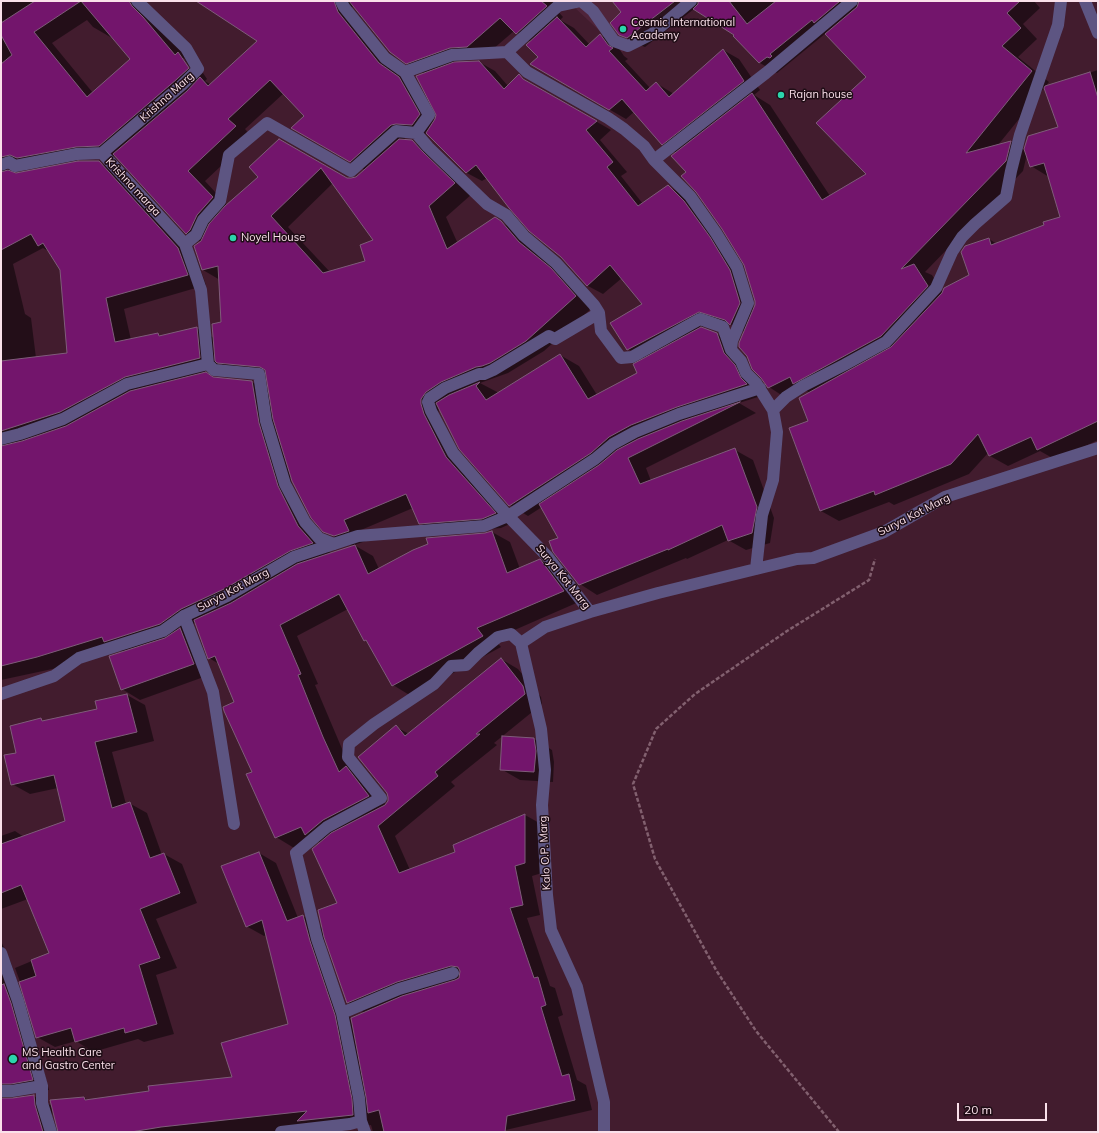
<!DOCTYPE html>
<html>
<head>
<meta charset="utf-8">
<style>
	body { margin:0 }
	#map { position:relative; width:1099px; height:1133px; overflow:hidden; background:#421c2e; font-family:Mulish,sans-serif }
	canvas { display:block }
	.frame { position:absolute; inset:0; border:2px solid #fae0ea; pointer-events:none }
	.scale { position:absolute; left:957px; top:1103px; width:90px; height:18px; box-sizing:border-box; border:2px solid #fae0ea; border-top:0; padding-left:5px; font-size:12px; line-height:14px; white-space:nowrap; color:#fae0ea; -webkit-text-stroke:3px #1e0d15; paint-order:stroke }
</style>
</head>
<body>
<div id="map">
<canvas width="1099" height="1133"></canvas>
<div class="frame"></div>
<div class="scale">20 m</div>
</div>
<script>
const ctx = document.querySelector('canvas').getContext('2d');
ctx.lineJoin = 'round';
function paint(path, color) {
  ctx.fillStyle = color;
  ctx.fill(path, 'evenodd');
}
function poly(rows) {
  const path = new Path2D();
  for (const r of rows) {
    path.moveTo(r[0], r[1]);
    for (let i = 2; i < r.length; i += 2) path.lineTo(r[i], r[i + 1]);
  }
  return path;
}
function strokePath(path, color, width, dash) {
  ctx.strokeStyle = color;
  ctx.lineWidth = width;
  ctx.lineCap = dash ? 'butt' : 'round';
  ctx.setLineDash(dash || []);
  ctx.stroke(path);
}
function drawText(font, color, halo, rows, align = 'center') {
  ctx.font = font + ' Mulish,sans-serif';
  ctx.lineWidth = 3;
  ctx.setLineDash([]);
  ctx.textBaseline = 'middle';
  ctx.strokeStyle = halo;
  ctx.fillStyle = color;
  for (const [text, x, y, turn = 0] of rows) {
    ctx.save();
    ctx.translate(x, y);
    ctx.rotate((+turn || 0) * Math.PI / 180);
    ctx.textAlign = isNaN(turn) ? turn : align;
    if (halo) ctx.strokeText(text, 0, 0);
    ctx.fillText(text, 0, 0);
    ctx.restore();
  }
}
const built = poly([
	[570,1,684,1,622,52,573,6]
]);
const shadow = poly([
	[1,1,135,1,186,57,197,64,207,79,205,81,211,85,258,40,202,1,568,1,555,8,563,17,560,20,574,28,590,45,600,35,616,44,624,56,628,59,625,61,650,88,656,83,674,94,723,50,739,59,760,90,754,95,770,105,830,196,867,174,868,77,826,33,777,73,760,63,731,32,694,9,645,47,637,44,619,34,622,12,614,1,1034,1,1040,8,1023,24,1037,39,1018,57,1049,82,998,145,1011,142,1025,150,1059,128,1045,87,1098,70,1098,440,1056,460,1040,451,1008,466,990,456,988,453,969,474,894,505,889,502,839,521,821,511,790,429,810,421,810,393,804,389,786,398,769,387,745,333,732,325,715,320,700,328,717,334,735,345,742,364,764,395,739,403,756,413,646,468,651,481,735,450,753,460,774,518,770,543,746,550,728,540,687,559,686,558,597,595,580,584,559,539,542,507,528,516,510,505,439,407,438,415,464,468,512,523,501,528,438,533,420,523,413,508,361,530,366,541,354,545,373,556,379,569,492,532,510,542,520,569,540,560,558,571,581,601,494,639,501,647,411,696,393,685,370,643,364,640,348,609,297,636,318,684,315,685,351,770,364,778,386,805,388,802,396,727,409,734,501,659,518,669,541,697,542,704,494,743,497,745,451,782,455,786,395,836,410,870,456,853,454,845,525,815,543,825,542,873,532,876,540,915,527,918,550,986,555,988,563,1015,558,1017,577,1080,586,1085,592,1110,497,1132,373,1132,371,1125,315,1132,59,1132,53,1108,52,1116,57,1132,1,1132,1,941,11,963,28,1014,49,1090,15,1094,12,1099,34,1096,52,1106,84,1098,89,1100,233,1078,289,1024,267,935,264,936,246,926,259,853,276,863,298,918,303,916,323,928,338,903,321,843,314,839,294,848,276,837,253,772,235,702,219,664,209,658,196,622,184,631,212,674,140,700,122,689,124,653,116,648,57,668,1,680],
	[354,5,407,63,425,74,438,115,435,122,417,88,397,74,355,23,351,11,352,7],
	[87,20,93,27,112,38,132,59,93,93,52,43],
	[514,31,531,42,539,57,532,65,626,119,634,112,662,144,677,153,687,172,745,264,756,301,754,310,745,280,683,195,668,186,643,204,621,176,627,172,600,140,611,130,538,88,519,76,508,86,495,71,479,62,452,63,468,57,485,56],
	[181,58,184,58,192,71,191,72],
	[284,93,305,116,292,128,365,170,357,177,347,178,279,140,260,177,228,206,205,181,252,137,245,129],
	[414,133,429,134,467,173,482,181,487,178,588,286,603,294,622,278,643,304,628,349,645,359,638,374,597,395,579,366,560,355,499,393,480,383,508,373,544,351,593,307,569,280,519,232,495,219,458,244,446,217,472,194,430,152,412,141,403,140,409,135],
	[1027,154,1031,166,1049,177,1061,217,1045,225,997,244,989,239,970,276,943,293,932,275,925,272,1023,171],
	[116,156,186,233,201,242,203,270,220,280,222,322,214,338,197,328,161,336,158,334,131,340,124,309,206,285,197,260,118,173,99,162,16,174,13,173,14,170,30,165,36,168,95,157],
	[333,183,375,241,367,262,330,272,288,227],
	[43,248,50,252,61,270,69,354,36,358,31,318,25,314,13,264],
	[218,362,236,373,267,375,270,392,252,382,215,379,204,372,218,369],
	[232,363,265,366,265,368,232,365],
	[290,478,291,478,324,531,343,542,354,546,331,554,317,537,296,498],
	[323,935,324,935,347,1002,365,1013,353,1024,352,1024,327,952],
	[127,695,145,705,154,741,112,752,126,804,129,803,147,813,162,855,164,854,182,864,197,903,156,919,177,968,156,975,174,1034,144,1042,138,1039,93,1052,76,1041,55,1047,37,1037,26,998,15,968,51,953,28,899,1,909,1,836,15,831,24,837,67,822,58,788,30,794,12,784,18,753,40,719,45,722,99,710,97,702],
	[534,739,552,750,554,762,553,782,520,780,501,769]
]);
const building = poly([
	[35,1,129,1,132,6,143,17,175,55,178,52,189,68,177,79,99,146,76,147,17,158,10,155,1,157,1,64,12,55,1,35,1,23,35,1],
	[81,1,130,59,87,97,34,32,81,1],
	[196,1,334,1,338,12,379,63,399,77,420,114,412,125,396,124,391,125,350,162,291,128,304,116,270,80,228,119,236,126,188,171,213,197,197,215,190,230,186,234,113,154,187,91,200,77,208,86,257,41,196,1],
	[349,1,541,1,547,6,516,34,500,18,467,47,450,48,406,64,390,52,349,1],
	[612,1,675,1,627,38,619,35,610,23,621,12,612,1],
	[698,1,729,1,747,24,776,1,840,1,814,23,812,20,770,54,772,56,770,58,767,57,759,63,733,36,734,35,693,9,698,4,698,1],
	[859,1,1020,1,1007,13,1021,28,1002,46,1032,71,966,153,1011,141,1006,161,901,269,914,264,928,286,881,336,793,384,790,377,768,388,761,378,752,369,747,356,739,347,739,343,755,305,755,301,744,265,722,229,696,192,681,176,686,172,671,156,752,93,822,200,866,174,816,123,866,77,825,34,857,7,859,1],
	[557,17,586,47,600,34,608,45,613,48,609,51,646,91,656,82,669,97,723,49,744,81,662,145,622,99,609,110,530,64,538,57,526,45,557,17],
	[479,61,504,89,519,74,523,79,597,121,586,130,613,162,607,167,638,206,668,185,684,201,710,237,730,270,740,303,730,325,725,320,699,312,627,350,610,323,642,304,610,265,587,286,561,257,529,231,509,208,476,165,466,173,426,133,435,119,436,115,416,76,454,62,479,61],
	[1090,72,1098,98,1098,421,1037,450,1031,437,989,456,978,434,951,464,875,495,874,491,820,511,789,428,808,421,799,398,891,347,942,293,944,288,969,275,961,252,965,246,989,238,991,245,1044,225,1043,222,1060,217,1044,163,1030,167,1024,149,1028,136,1058,127,1044,88,1045,86,1090,72],
	[279,139,347,178,351,178,356,177,399,139,412,140,423,152,455,183,429,206,447,249,495,217,501,221,519,242,551,268,576,296,526,341,490,363,482,366,476,367,441,382,426,392,421,399,421,404,424,414,446,457,496,513,482,519,419,524,406,494,344,520,349,531,334,536,323,532,311,518,292,481,273,419,265,370,260,367,217,363,215,361,212,324,221,322,218,266,202,270,194,246,201,241,209,224,225,206,258,177,249,167,279,139],
	[321,168,373,240,360,245,365,261,323,273,271,216,321,168],
	[78,161,99,161,178,248,188,275,106,298,115,342,158,333,159,336,197,327,200,358,125,377,60,412,1,431,1,361,67,353,60,270,43,243,38,246,31,234,1,250,1,172,8,170,16,173,78,161],
	[701,327,717,333,724,353,735,365,741,378,747,384,677,407,631,425,609,437,591,453,509,506,459,449,436,403,449,395,480,382,476,386,486,400,560,354,588,399,637,373,633,364,701,327],
	[206,372,213,377,252,381,259,423,278,486,298,526,313,543,290,551,224,589,181,609,160,624,104,642,102,637,37,657,1,666,1,446,22,441,66,426,130,391,206,372],
	[740,402,628,458,640,484,735,448,757,507,752,533,728,541,722,525,668,550,668,549,579,585,553,552,549,541,558,538,539,504,599,465,617,450,638,439,682,421,740,402],
	[492,531,507,573,540,559,564,591,477,628,483,636,392,686,366,640,364,641,339,594,280,625,301,674,298,675,323,737,339,772,346,766,369,796,323,820,305,835,301,827,275,838,246,774,252,772,224,711,223,707,234,702,215,656,208,659,194,620,231,603,297,564,355,545,368,574,413,550,428,544,426,538,485,533,492,531],
	[180,628,194,664,121,690,109,656,165,638,180,628],
	[501,658,523,686,525,694,476,734,480,734,435,772,438,776,378,826,399,873,455,852,453,845,525,814,525,863,515,866,523,905,510,908,534,978,538,977,546,1005,541,1007,562,1076,569,1074,575,1100,507,1116,505,1132,384,1132,379,1110,368,1113,366,1097,351,1018,402,996,455,980,459,978,460,971,458,967,451,966,397,982,347,1003,324,937,318,910,337,903,312,849,331,833,385,805,388,801,388,797,387,793,358,757,396,725,405,736,501,658],
	[127,694,137,732,95,742,112,808,130,802,150,858,164,853,180,893,140,909,160,958,139,965,157,1024,125,1033,124,1028,75,1042,71,1028,36,1038,19,982,36,976,31,960,49,953,21,885,1,893,1,844,65,821,54,775,11,785,4,755,16,753,10,726,41,718,42,721,97,709,95,701,127,694],
	[502,736,534,738,536,751,534,772,500,770,502,736],
	[259,852,287,921,303,915,310,941,335,1015,352,1099,353,1115,297,1121,307,1111,161,1127,131,1132,58,1132,50,1100,84,1097,85,1100,149,1091,148,1086,232,1077,221,1043,288,1024,262,920,246,927,221,866,259,852],
	[4,984,11,1003,33,1080,11,1084,1,1084,1,985,4,984],
	[34,1095,35,1105,43,1132,1,1132,1,1098,13,1098,34,1095]
]);
const path = poly([
	[839,1132,756,1031,716,970,655,859,633,784,656,729,695,694,787,631,869,580,875,559]
]);
const lane = poly([
	[184,616,213,692,234,824]
]);
const street = poly([
	[341,1,344,7,385,58,405,72,429,115,416,133,428,147,487,204,506,215,524,236,556,263,594,305,599,313,601,331,621,358,632,357,700,319,723,327,731,350,741,361,746,373,756,383,773,410,777,432,773,480,762,515,756,569],
	[581,1,593,11,614,41,628,46,652,34,691,1],
	[1085,1,1098,33],
	[507,52,558,6,581,1],
	[405,72,452,55,507,52,527,72,608,118,624,129,644,146,654,160,766,73,852,1],
	[102,153,182,85,198,69,186,48,137,1],
	[654,160,690,196,716,233,737,267,748,303,732,341,731,349],
	[1,165,9,162,15,166,77,154,102,153,185,244,201,290,208,364,127,384,63,419,20,434,1,439],
	[185,244,196,235,203,220,220,201,229,155,267,123,351,171,396,131,416,133],
	[599,313,555,339,549,336,493,370,484,374,479,374,445,388,430,398,428,402,431,411,453,453,508,516,595,459,613,444,635,432,679,414,760,388],
	[208,364,214,370,259,374,266,421,285,484,305,522,319,538,334,544],
	[773,410,786,397,803,386,844,365,886,342,936,288,952,252,962,237,975,224,1006,197,1011,171,1020,135,1058,25,1061,1],
	[590,612,545,627,521,643,541,729,545,770,542,805,547,895,551,930,577,987,604,1102,604,1132],
	[1,694,54,676,79,658,163,631,184,616,227,596,294,557,358,536,484,526,508,516,547,556,590,612,658,593,756,569,797,559,813,558,884,532,945,497,1098,448],
	[1,953,18,1001,42,1086],
	[342,1013,399,989,453,973],
	[1,1091,12,1091,42,1086,42,1103,51,1132],
	[281,1132,350,1124,361,1121],
	[365,1132,361,1121,359,1098,342,1013,317,939,296,853,327,827,381,798,348,757,349,744,374,724,434,684,451,666,466,665,478,653,498,637,511,634,521,643]
]);
const markers = [
	[623,29,4,"#2bd5ac"],
	[781,95,4,"#2bd5ac"],
	[233,238,4,"#2bd5ac"],
	[13,1059,5,"#2bd5ac"]
];
const poiNames = [
	["Cosmic International",631,23],
	["Academy",631,36],
	["Rajan house",789,95],
	["Noyel House",241,238],
	["MS Health Care",22,1053],
	["and Gastro Center",22,1066]
];
const streetNames = [
	["Krishna Marg",167,97,-42],
	["Krishna marga",133,187,47],
	["Surya Kot Marg",914,515,-27],
	["Surya Kot Marg",563,577,51],
	["Surya Kot Marg",233,590,-28],
	["Kalo O.P. Marg",545,853,-93]
];
paint(built, '#4f243a');
paint(shadow, '#0007');
paint(building, '#73156c');
strokePath(building, '#7f5c7a', 1);
strokePath(path, '#82606f', 2.5, [4, 2]);
strokePath(lane, '#5d5582', 12);
strokePath(street, '#5d5582', 12);
for (const [x, y, r, color] of markers) {
  const dot = new Path2D();
  dot.arc(x, y, r, 0, 2 * Math.PI);
  ctx.fillStyle = color;
  ctx.fill(dot);
  strokePath(dot, '#1e0d15', 1.5);
}
drawText('11px', '#fae0ea', '#1e0d15', poiNames, 'left');
drawText('11px', '#fae0ea', '#1e0d15', streetNames);
</script>
</body>
</html>
